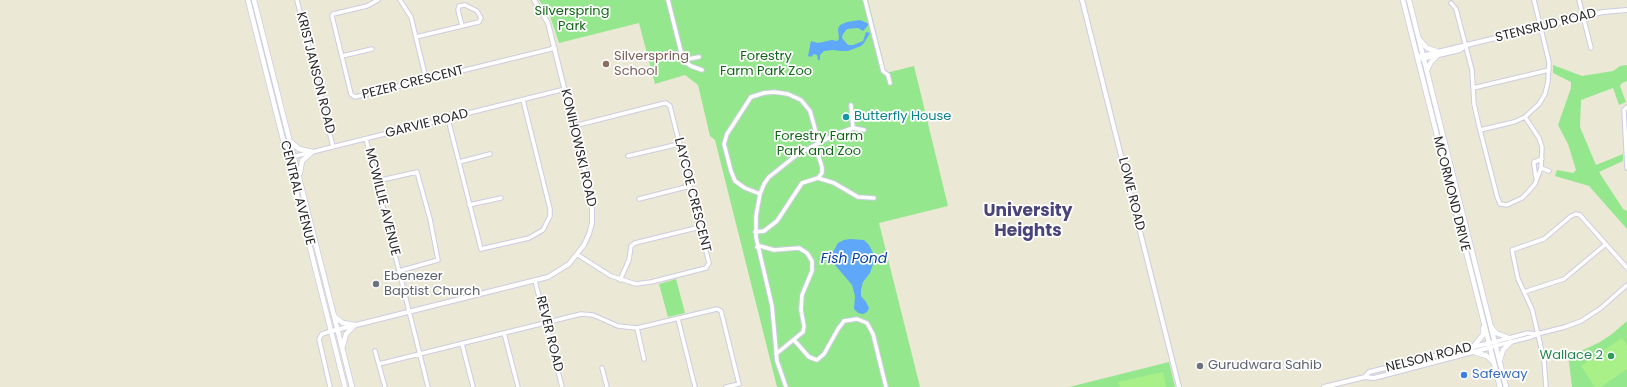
<!DOCTYPE html>
<html>
<head>
<meta charset="utf-8">
<style>
	body { margin:0 }
	canvas { display:block; background:#ebe8d6 }
</style>
</head>
<body>
<canvas width="1627" height="387"></canvas>
<script>
const ctx = document.querySelector('canvas').getContext('2d');
ctx.lineJoin = 'round';
function paint(path, color) {
  ctx.fillStyle = color;
  ctx.fill(path, 'evenodd');
}
function poly(rows) {
  const path = new Path2D();
  for (const r of rows) {
    path.moveTo(r[0], r[1]);
    for (let i = 2; i < r.length; i += 2) path.lineTo(r[i], r[i + 1]);
  }
  return path;
}
function strokePath(path, color, width, dash) {
  ctx.strokeStyle = color;
  ctx.lineWidth = width;
  ctx.lineCap = dash ? 'butt' : 'round';
  ctx.setLineDash(dash || []);
  ctx.stroke(path);
}
function drawText(font, color, halo, rows, align = 'center') {
  ctx.font = font + ' Poppins,sans-serif';
  ctx.lineWidth = 3.5;
  ctx.setLineDash([]);
  ctx.textBaseline = 'middle';
  ctx.strokeStyle = halo;
  ctx.fillStyle = color;
  for (const [text, x, y, turn = 0] of rows) {
    ctx.save();
    ctx.translate(x, y);
    ctx.rotate((+turn || 0) * Math.PI / 180);
    ctx.textAlign = isNaN(turn) ? turn : align;
    if (halo) ctx.strokeText(text, 0, 0);
    ctx.fillText(text, 0, 0);
    ctx.restore();
  }
}
const green = poly([
	[539,0,868,0,886,73,914,66,948,206,879,223,920,387,777,387,715,140,710,136,698,85,685,75,655,84,639,23,559,43,550,16],
	[1553,65,1582,76,1613,71,1620,66,1627,65,1627,81,1622,83,1620,86,1626,102,1619,105,1613,88,1581,100,1580,127,1596,165,1623,154,1623,161,1599,172,1623,209,1627,211,1627,229,1589,186,1555,176,1557,170,1573,173,1576,170,1568,144,1558,125,1571,88,1571,82,1553,73],
	[676,279,685,313,668,317,659,284],
	[1627,321,1627,387,1572,387,1568,354,1581,351,1600,342,1612,334],
	[1169,362,1175,387,1069,387]
]);
const pitch = poly([
	[1622,338,1627,345,1627,369,1601,387,1595,387,1581,366],
	[1163,372,1166,387,1120,387,1118,382]
]);
const water = poly([
	[860,20,869,24,863,31,858,28,847,29,843,34,842,38,848,45,853,45,863,41,866,32,870,33,864,43,861,46,848,51,841,51,833,50,824,51,820,55,820,60,818,60,817,55,814,54,811,57,808,56,811,41,818,43,832,40,837,41,839,39,838,29,840,25,847,22],
	[850,239,864,240,869,245,873,253,873,264,870,273,863,282,861,290,861,296,866,302,869,308,867,312,863,314,858,313,854,309,855,296,852,285,835,265,833,257,833,252,838,243,844,240]
]);
const minor = poly([
	[297,0,333,147],
	[378,0,367,6,333,14,332,16,351,94,355,97,555,48],
	[400,0,411,17,426,79],
	[668,0,683,60,691,66,702,70],
	[865,0,883,71,888,75,890,83],
	[1579,0,1591,48],
	[1451,3,1456,9,1472,70,1474,104,1480,130,1514,122,1525,117,1539,104,1545,94,1548,82,1549,62,1534,0],
	[465,5,477,11,481,18,479,22,462,26,458,10,459,6,465,5],
	[416,37,462,26],
	[342,56,372,49],
	[683,60,699,57],
	[1473,88,1549,70],
	[851,105,853,128],
	[1627,107,1624,110,1627,168],
	[448,119,481,249,529,238,543,230,550,216,550,209,523,100],
	[574,126,661,104,666,103,670,106,709,263,706,268,651,282,636,284,611,276,578,255],
	[1480,130,1497,196,1500,204,1507,205,1522,198,1528,192,1535,184,1541,168,1542,147,1539,138,1525,117],
	[366,139,428,387],
	[628,156,679,144],
	[288,158,565,89],
	[459,162,490,154],
	[1541,168,1549,171],
	[818,178,834,183,858,197,874,198],
	[1536,178,1534,165,1534,162,1542,159],
	[377,181,417,172,430,219,438,260,399,271],
	[760,194,745,188,735,181,731,171,724,144,727,134,751,97,764,93,774,92,788,94,801,100,810,111,819,143],
	[639,199,690,186],
	[469,205,501,198],
	[755,232,764,231,777,221,802,183,818,178,822,173,822,167,815,145],
	[757,247,760,246,774,250,799,248,807,253,812,261,812,271,802,295,801,310,804,326,803,332,776,354],
	[620,280,629,260,631,246,635,243,700,227],
	[535,281,562,387],
	[1524,292,1564,279,1606,244],
	[678,319,695,387],
	[637,328,644,359],
	[504,333,518,387],
	[794,340,809,357,817,360,824,354,838,329,844,321,857,319,867,323,873,334,886,387],
	[1494,342,1528,333,1537,334],
	[462,344,473,387],
	[1495,346,1531,337,1537,334,1565,327,1581,321,1601,308,1627,285],
	[375,351,385,387],
	[379,364,581,314,593,315,618,326,637,328,717,309,721,311,739,384,726,387],
	[602,368,607,387],
	[330,387,319,339,322,334,332,331],
	[786,387,777,361,772,306,756,237,756,216,760,194,764,184,769,177,798,154,836,134,853,128,864,130],
	[1546,387,1544,360,1532,309,1518,279,1512,250,1544,239,1571,216,1576,214,1580,215,1627,268]
]);
const tertiary = poly([
	[1082,0,1179,387],
	[1417,57,1603,12,1627,10],
	[1422,59,1460,50,1465,46],
	[332,331,548,277,569,264,584,245,589,234,592,223,592,200,548,23,534,0],
	[1365,377,1369,372,1494,342],
	[1324,387,1365,377,1374,378,1492,347]
]);
const secondary = poly([
	[248,0,345,387],
	[254,0,352,387],
	[1403,0,1500,387],
	[1409,0,1506,387],
	[1420,40,1427,48,1436,51],
	[1427,70,1431,62,1437,56],
	[291,142,299,149,312,152],
	[300,173,302,161,312,152],
	[334,316,343,323,355,325],
	[1492,328,1496,333,1509,338],
	[343,346,346,334,355,325],
	[1473,347,1483,335,1483,328],
	[1474,352,1487,356,1493,362],
	[1500,360,1503,350,1511,342]
]);
const markers = [
	[606,64,4,"#8d6e63"],
	[846,117,4,"#0f9aa8"],
	[376,284,4,"#6b7280"],
	[1611,356,4,"#2e9e5b"],
	[1200,366,4,"#6b7280"],
	[1464,375,4,"#3f7fe0"]
];
const parkNames = [
	["Silverspring",572,12],
	["Park",572,27],
	["Forestry",766,57],
	["Farm Park Zoo",766,72],
	["Forestry Farm",819,137],
	["Park and Zoo",819,152]
];
const streetNames = [
	["STENSRUD ROAD",1546,26,-14],
	["KRISTJANSON ROAD",315,73,76],
	["PEZER CRESCENT",413,83,-14],
	["GARVIE ROAD",427,124,-14],
	["KONIHOWSKI ROAD",578,148,77],
	["CENTRAL AVENUE",297,193,76],
	["LOWE ROAD",1131,194,76],
	["MCORMOND DRIVE",1451,194,76],
	["LAYCOE CRESCENT",692,195,76],
	["MCWILLIE AVENUE",382,202,76],
	["REVER ROAD",549,334,76],
	["NELSON ROAD",1429,358,-14]
];
const educationNames = [
	["Silverspring",614,57],
	["School",614,72]
];
const cultureNames = [
	["Butterfly House",854,117]
];
const worshipNames = [
	["Ebenezer",384,277],
	["Baptist Church",384,292],
	["Gurudwara Sahib",1208,366]
];
const leisureNames = [
	["Wallace 2",1603,356]
];
const shopNames = [
	["Safeway",1472,375]
];
const waterNames = [
	["Fish Pond",854,259]
];
const districtNames = [
	["University",1028,212],
	["Heights",1028,232]
];
paint(green, '#95e78d');
paint(pitch, '#a9f088');
paint(water, '#5fa7f8');
strokePath(minor, '#cdcce2', 5.5);
strokePath(tertiary, '#cdcce2', 6);
strokePath(secondary, '#cdcce2', 6);
strokePath(minor, '#fff', 3.5);
strokePath(tertiary, '#fff', 4);
strokePath(secondary, '#fff', 4.5);
for (const [x, y, r, color] of markers) {
  const dot = new Path2D();
  dot.arc(x, y, r, 0, 2 * Math.PI);
  ctx.fillStyle = color;
  ctx.fill(dot);
  strokePath(dot, '#fff', 1.5);
}
drawText('13px', '#136718', '#fff', parkNames);
drawText('13px', '#272727', '#fff', streetNames);
drawText('13px', '#785e54', '#fff', educationNames, 'left');
drawText('13px', '#0d838f', '#fff', cultureNames, 'left');
drawText('13px', '#5b616d', '#fff', worshipNames, 'left');
drawText('13px', '#27864d', '#fff', leisureNames, 'right');
drawText('13px', '#366cbe', '#fff', shopNames, 'left');
drawText('italic 14px', '#03409f', '#fff', waterNames);
drawText('bold 17px', '#49447a', '#fff', districtNames);
</script>
</body>
</html>
